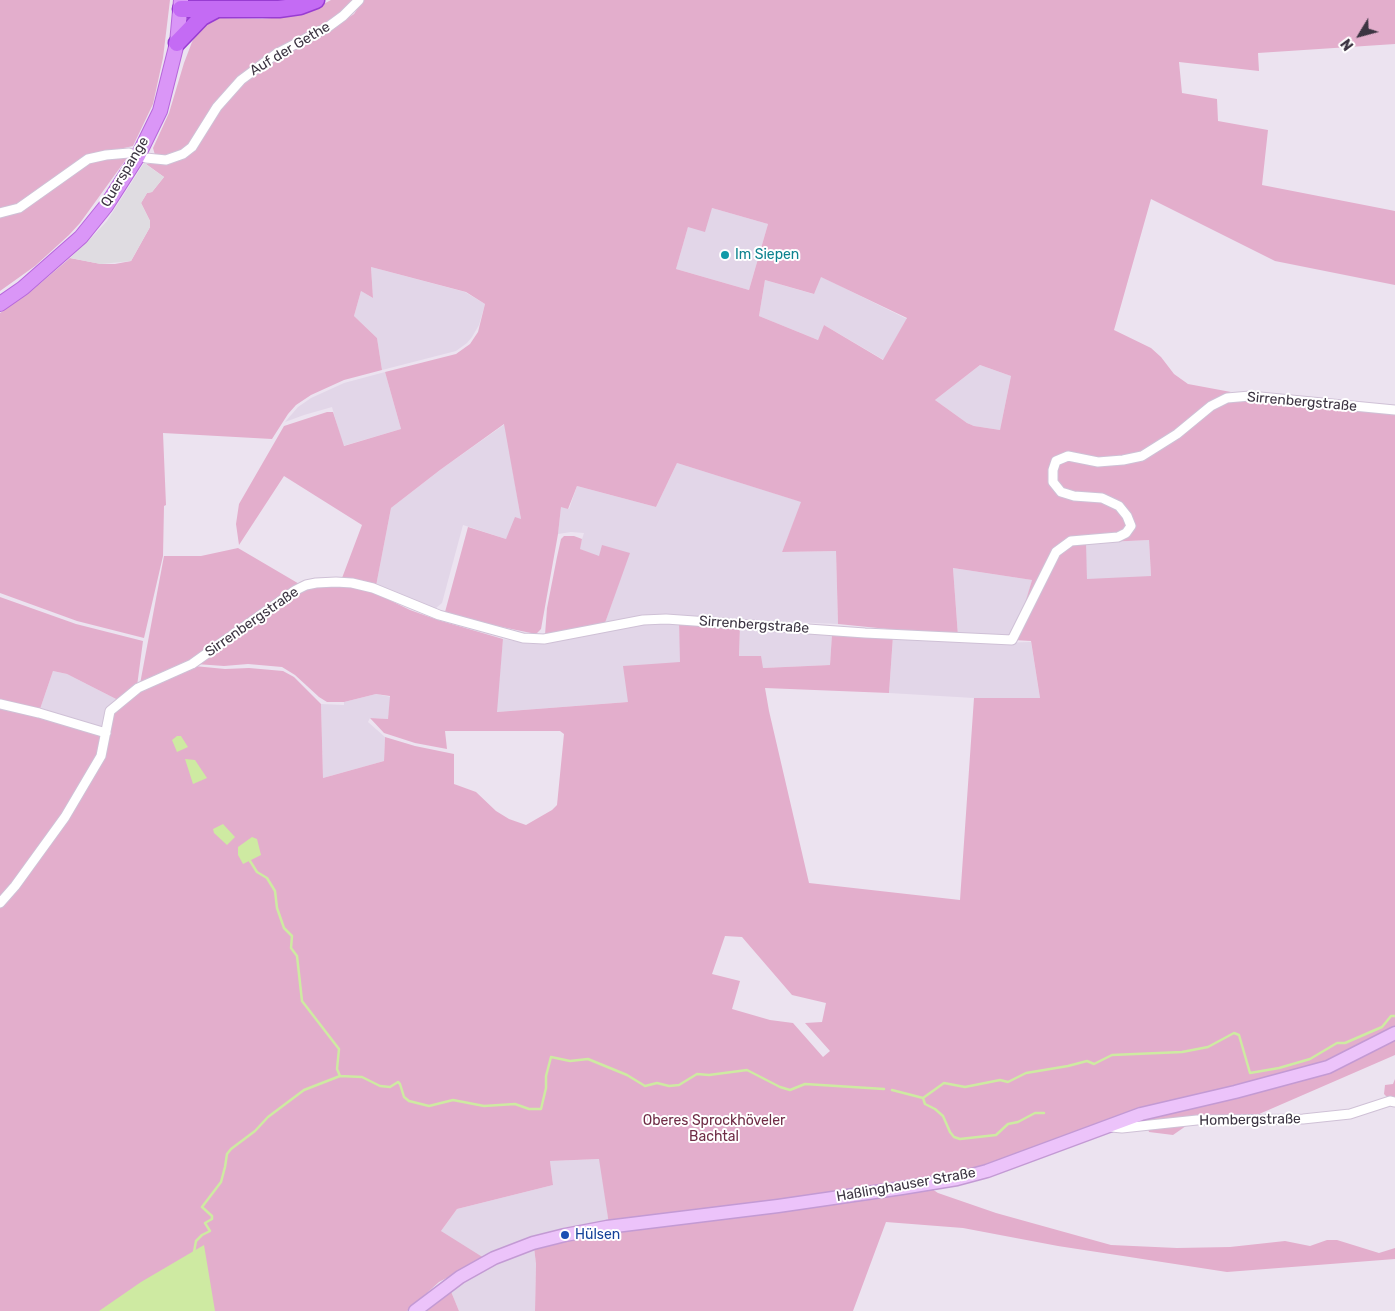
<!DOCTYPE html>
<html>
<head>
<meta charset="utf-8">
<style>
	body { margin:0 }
	#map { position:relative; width:1395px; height:1311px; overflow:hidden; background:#ece3f0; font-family:Rubik,sans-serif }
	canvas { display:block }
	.north { position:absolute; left:1335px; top:10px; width:50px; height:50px; -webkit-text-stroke:4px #fff; paint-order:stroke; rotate:233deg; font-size:14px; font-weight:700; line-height:20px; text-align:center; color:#3c3442 }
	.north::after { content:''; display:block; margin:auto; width:18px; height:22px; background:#3c3442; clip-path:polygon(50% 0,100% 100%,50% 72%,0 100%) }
</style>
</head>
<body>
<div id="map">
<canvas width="1395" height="1311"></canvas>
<div class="north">N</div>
</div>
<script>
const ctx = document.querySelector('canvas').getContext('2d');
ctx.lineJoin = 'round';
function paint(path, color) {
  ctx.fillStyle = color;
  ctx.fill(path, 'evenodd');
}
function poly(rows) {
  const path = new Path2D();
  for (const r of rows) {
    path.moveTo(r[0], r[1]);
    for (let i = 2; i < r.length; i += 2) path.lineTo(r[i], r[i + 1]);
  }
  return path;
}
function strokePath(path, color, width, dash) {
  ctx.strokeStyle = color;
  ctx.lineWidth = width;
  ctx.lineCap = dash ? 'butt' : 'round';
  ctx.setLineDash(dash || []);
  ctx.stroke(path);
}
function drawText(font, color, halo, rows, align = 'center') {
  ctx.font = font + ' Rubik,sans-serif';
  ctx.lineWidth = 4;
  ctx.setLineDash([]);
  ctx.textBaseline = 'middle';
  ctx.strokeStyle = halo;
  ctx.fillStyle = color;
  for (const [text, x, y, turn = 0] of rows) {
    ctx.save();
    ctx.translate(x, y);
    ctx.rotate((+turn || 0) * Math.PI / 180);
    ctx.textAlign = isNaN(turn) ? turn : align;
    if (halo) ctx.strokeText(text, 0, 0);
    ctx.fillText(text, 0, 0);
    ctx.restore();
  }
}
const residential = poly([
	[712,208,768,224,749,290,676,269,688,227],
	[371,267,465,292,485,304,479,325,472,337,467,343,456,351,382,370,377,338,354,316,361,291,373,298],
	[820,276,907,319,884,360,824,325,818,340,759,316,765,280,813,294],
	[980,365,1011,376,1000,430,974,426,967,423,935,400],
	[385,372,401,429,343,446,332,407,304,415,285,422,298,407,311,398,344,383],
	[505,424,521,519,506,539,463,525,442,603,435,609,376,586,391,508,440,470],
	[677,463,802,502,782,552,836,551,838,624,665,616,605,623,629,553,599,557,579,549,584,533,571,532,558,534,561,506,569,509,577,486,656,507],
	[1149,540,1151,577,1087,580,1085,543],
	[953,568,1032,580,1022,616,1011,639,958,636],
	[645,622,679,622,681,662,628,702,496,712,503,639,531,644,562,639],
	[740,626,832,634,830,665,762,668,739,657],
	[893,636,995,643,1031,642,1040,698,974,698,889,693],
	[53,671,67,674,118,700,104,731,39,712],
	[376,694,391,697,388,719,370,718,368,722,385,737,384,761,323,778,321,704,344,705,344,702],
	[600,1159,610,1231,534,1247,536,1264,535,1311,459,1311,450,1289,469,1276,441,1231,457,1209,553,1185,550,1161]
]);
const green = poly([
	[0,0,170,0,163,58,153,104,133,146,106,152,16,204,0,208],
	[331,0,355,0,330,22,262,60,190,146,178,154,165,157,155,155,153,148,169,113,184,63,192,42,200,27,218,18,262,19,291,16,318,7],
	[363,0,1395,0,1395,44,1258,53,1259,71,1179,62,1182,93,1217,99,1218,121,1268,130,1262,185,1395,211,1395,285,1275,261,1151,199,1114,330,1151,348,1161,357,1174,374,1188,384,1231,392,1221,397,1212,409,1224,403,1251,398,1284,404,1394,413,1395,410,1395,1055,1250,1118,1196,1119,1173,1135,1149,1132,1142,1111,929,1187,938,1193,996,1213,1111,1245,1177,1248,1230,1247,1285,1241,1310,1246,1327,1240,1337,1240,1379,1253,1395,1248,1395,1259,1227,1272,1058,1246,963,1228,886,1222,853,1311,535,1311,536,1264,534,1247,610,1231,599,1159,550,1161,553,1185,457,1209,441,1231,484,1258,439,1282,407,1311,0,1311,0,705,105,734,104,757,112,710,137,691,194,666,225,669,249,668,283,671,294,677,321,704,323,778,384,761,385,737,415,746,454,754,454,784,476,792,496,811,509,819,526,825,552,810,557,805,564,734,560,731,445,731,447,749,415,743,384,733,370,718,388,719,390,696,376,694,344,702,327,702,319,697,295,675,282,667,248,664,224,666,196,664,301,590,317,585,342,585,375,593,410,610,438,620,503,639,497,712,628,702,623,666,680,662,679,622,740,626,739,656,761,656,763,668,830,665,832,634,893,636,889,693,765,688,769,711,809,883,960,900,974,698,1040,698,1031,641,1014,640,1032,580,953,568,958,636,838,624,836,551,782,552,801,502,677,463,656,507,577,486,568,509,561,507,558,534,541,629,536,634,487,624,445,612,468,527,506,539,515,517,521,519,504,424,440,470,391,508,376,586,360,581,342,578,362,525,284,476,239,545,236,524,239,504,284,426,327,412,333,412,344,446,401,429,385,372,456,354,470,344,478,332,485,304,466,292,371,267,373,298,361,291,354,316,377,338,382,370,344,380,311,395,296,405,288,414,272,439,163,433,166,505,164,506,163,556,144,638,77,621,0,593,0,313,29,293,70,258,101,264,115,264,131,261,150,227,150,221,141,203,147,193,152,192,164,177,146,164,167,164,191,154,224,104,243,83,264,65,319,37,354,14],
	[712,208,768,224,749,290,676,269,688,227,705,232],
	[821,277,907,318,883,360,824,325,818,340,759,316,765,280,814,294],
	[980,365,1011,376,1000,430,974,426,967,423,935,400],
	[1149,540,1151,576,1087,579,1086,543],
	[725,936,742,937,792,995,826,1003,822,1022,805,1023,830,1051,823,1057,793,1023,770,1020,732,1009,740,981,712,974],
	[107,157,127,158,80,223,69,235,35,266,0,291,0,215,89,162],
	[564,536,574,536,582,539,580,549,599,556,602,545,630,553,605,623,600,626,545,635,547,608,557,557,561,539],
	[238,548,301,585,191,662,140,684,164,556,201,556],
	[0,597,76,624,143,641,137,686,118,700,67,674,53,671,39,712,0,703],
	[1395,1079,1395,1100,1389,1099,1384,1094,1385,1085,1393,1084],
	[450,1289,459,1311,425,1311]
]);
const parking = poly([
	[144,163,164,177,152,192,147,193,141,203,150,221,150,227,131,261,101,264,70,258,94,235,107,221]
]);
const water = poly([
	[177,736,181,736,188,747,177,752,172,740],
	[185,759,195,760,207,778,193,784],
	[223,824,235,837,227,845,214,833,213,829],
	[252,837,257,839,261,855,243,864,238,855,238,847],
	[204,1245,215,1311,99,1311,141,1282]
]);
const stream = poly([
	[250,861,257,872,267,878,275,891,277,908,284,928,292,936,291,948,297,956,302,1001,339,1049,337,1069,340,1076],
	[892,1090,923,1098,944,1083,965,1087,1000,1080,1008,1082,1026,1073,1068,1066,1087,1061,1094,1064,1112,1055,1182,1052,1208,1047,1234,1033,1239,1035,1250,1073,1279,1068,1310,1059,1337,1043,1345,1043,1382,1027,1391,1016,1395,1016],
	[923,1098,925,1104,935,1109,943,1116,950,1132,954,1137,960,1139,996,1135,1008,1124,1018,1122,1035,1113,1044,1113],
	[194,1252,196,1241,202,1235,210,1231,205,1223,212,1219,212,1216,202,1207,221,1182,225,1167,227,1154,231,1149,255,1131,268,1117,304,1090,340,1076,362,1077,380,1086,390,1087,398,1082,400,1084,404,1097,409,1101,429,1106,453,1100,484,1106,515,1104,529,1109,541,1109,546,1088,546,1076,551,1057,570,1061,588,1059,627,1075,645,1086,657,1083,669,1086,679,1085,697,1074,709,1075,747,1070,780,1087,790,1090,805,1084,884,1089]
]);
const minor = poly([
	[0,213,19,208,88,159,106,155,129,153,146,158,166,160,183,154,192,147,217,107,241,80,276,54,328,27,343,16,359,0],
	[0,704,39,713,106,733],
	[0,903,15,886,65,817,101,756,110,711,138,688,192,664,296,590,306,585,316,583,336,582,352,583,373,588,439,615,523,638,544,639,643,620,666,619,865,633,1012,640,1056,552,1071,541,1118,537,1126,533,1131,526,1127,516,1119,506,1102,498,1074,496,1061,492,1053,482,1053,470,1056,461,1068,456,1098,462,1123,460,1142,456,1177,434,1211,406,1227,398,1250,396,1395,410],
	[1111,1127,1122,1128,1197,1120,1303,1119,1350,1114,1390,1101,1395,1102]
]);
const secondary = poly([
	[415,1311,460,1277,494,1258,533,1243,565,1235,607,1227,778,1206,902,1188,957,1179,987,1171,1141,1114,1235,1092,1328,1067,1395,1033]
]);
const primary = poly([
	[0,304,23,288,81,237,106,206,138,156,160,111,177,43,181,0]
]);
const motorway = poly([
	[181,9,279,9,300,6,316,0],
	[177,43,202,17,217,9]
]);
const markers = [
	[725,255,5,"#0f9aa8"],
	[565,1235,5,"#1a4fb4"]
];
const streetNames = [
	["Auf der Gethe",290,49,-31],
	["Querspange",125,172,-59],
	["Sirrenbergstraße",1302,402,5],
	["Sirrenbergstraße",252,622,-35],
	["Sirrenbergstraße",754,625,4],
	["Hombergstraße",1250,1120,-1],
	["Haßlinghauser Straße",906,1185,-10]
];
const cultureNames = [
	["Im Siepen",735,255]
];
const parkNames = [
	["Oberes Sprockhöveler",714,1121],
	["Bachtal",714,1137]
];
const transitNames = [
	["Hülsen",575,1235]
];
paint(residential, '#e2d6e8');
paint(green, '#e3aecc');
paint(parking, '#dfdce1');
paint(water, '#ceeaa2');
strokePath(stream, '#ceeaa2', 2.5);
strokePath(minor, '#cfc1d6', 11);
strokePath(secondary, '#c39ad4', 15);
strokePath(primary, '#b667da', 16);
strokePath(motorway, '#983cd2', 19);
strokePath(minor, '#fff', 9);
strokePath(secondary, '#ecc3fa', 12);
strokePath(primary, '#da96f7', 14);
strokePath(motorway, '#c46bf4', 16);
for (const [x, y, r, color] of markers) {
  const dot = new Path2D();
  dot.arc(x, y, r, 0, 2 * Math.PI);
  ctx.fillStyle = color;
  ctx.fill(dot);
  strokePath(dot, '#fff', 2);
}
drawText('14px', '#3c3442', '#fff', streetNames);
drawText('14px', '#0d838f', '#fff', cultureNames, 'left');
drawText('14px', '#6f2c46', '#fff', parkNames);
drawText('14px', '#164399', '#fff', transitNames, 'left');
</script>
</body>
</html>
